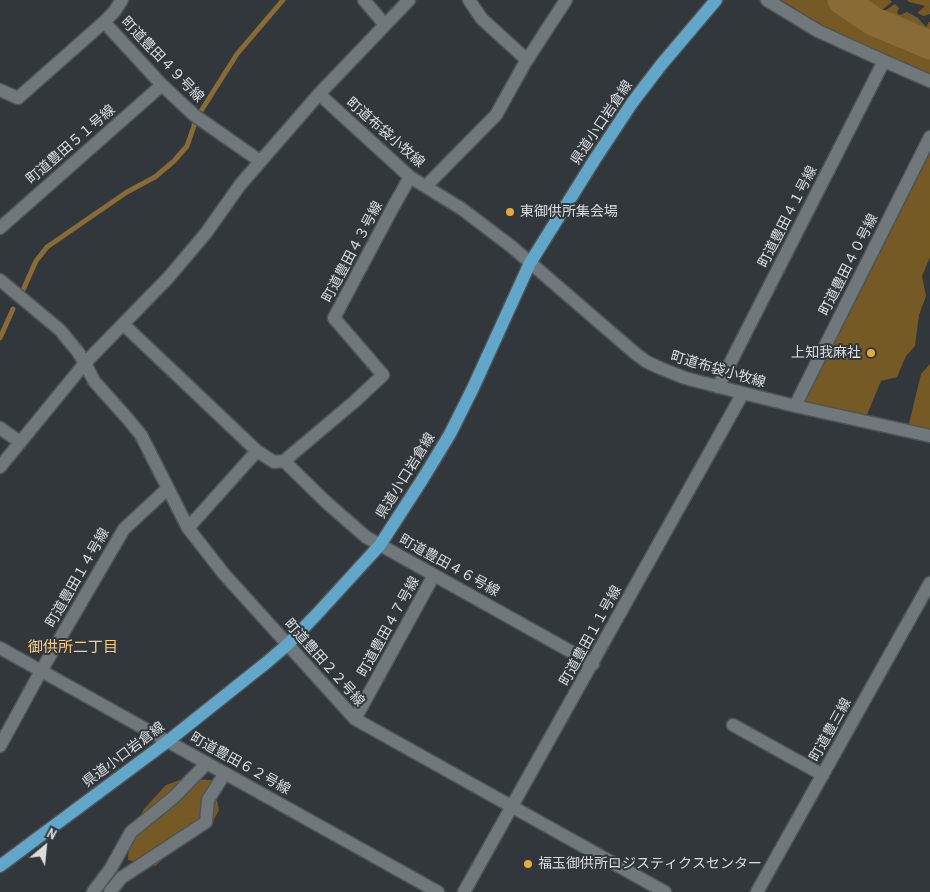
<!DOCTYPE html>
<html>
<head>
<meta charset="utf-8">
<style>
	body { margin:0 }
	#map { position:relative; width:930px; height:892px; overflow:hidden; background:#31373b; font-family:"Archivo Narrow",sans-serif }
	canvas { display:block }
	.north { position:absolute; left:20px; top:822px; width:50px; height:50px; -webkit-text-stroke:4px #31373b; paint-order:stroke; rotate:28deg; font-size:14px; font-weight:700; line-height:20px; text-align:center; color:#dadee1 }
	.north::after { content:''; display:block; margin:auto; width:18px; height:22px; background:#dadee1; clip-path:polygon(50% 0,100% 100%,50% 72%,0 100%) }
</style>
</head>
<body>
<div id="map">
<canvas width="930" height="892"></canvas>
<div class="north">N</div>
</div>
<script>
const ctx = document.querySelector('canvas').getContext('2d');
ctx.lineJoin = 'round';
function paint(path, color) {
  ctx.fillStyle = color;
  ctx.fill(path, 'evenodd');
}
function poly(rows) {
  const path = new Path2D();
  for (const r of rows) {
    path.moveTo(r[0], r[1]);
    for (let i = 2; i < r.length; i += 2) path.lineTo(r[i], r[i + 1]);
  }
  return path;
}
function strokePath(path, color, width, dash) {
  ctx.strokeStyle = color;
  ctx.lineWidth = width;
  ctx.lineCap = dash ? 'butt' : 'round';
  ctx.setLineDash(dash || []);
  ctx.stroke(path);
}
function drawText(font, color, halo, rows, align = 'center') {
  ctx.font = font + ' "Archivo Narrow","Noto Sans JP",sans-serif';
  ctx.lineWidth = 4;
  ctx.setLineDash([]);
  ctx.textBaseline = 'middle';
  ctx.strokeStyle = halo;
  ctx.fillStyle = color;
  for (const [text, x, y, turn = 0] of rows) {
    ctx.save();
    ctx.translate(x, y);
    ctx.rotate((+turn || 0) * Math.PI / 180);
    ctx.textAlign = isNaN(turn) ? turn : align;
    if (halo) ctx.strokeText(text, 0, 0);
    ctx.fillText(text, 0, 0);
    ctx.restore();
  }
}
const forest = poly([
	[781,0,832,0,838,7,843,5,855,13,864,23,873,26,887,37,894,35,901,44,909,42,922,48,926,56,930,52,930,79,807,20,793,7],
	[848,0,890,0,892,2,883,9,877,16,860,8],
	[907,0,930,0,930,14,924,16,917,13,925,6,909,2],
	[895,4,899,8,897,13,900,15,907,12,918,18,926,27,929,22,930,22,930,43,922,45,893,18,887,22,883,12],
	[923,150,930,153,930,257,922,276,926,296,919,315,915,346,906,356,897,377,881,381,864,422,795,406],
	[930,364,930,436,907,432,921,374],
	[183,779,213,780,219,810,209,829,189,836,155,866,128,860,129,837,144,809,166,785]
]);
const stream = poly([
	[201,111,237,54,283,0],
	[23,290,36,261,47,247,127,192,155,177,174,161,187,146,195,123],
	[0,338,13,309]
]);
const river = poly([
	[842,0,873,21,930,45]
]);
const minor = poly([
	[364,0,385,25],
	[469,0,482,19,527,60],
	[767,0,818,31,884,61,930,81],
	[104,22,114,12,122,0],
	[0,90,18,98,104,22,162,85,194,115,260,161],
	[319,94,409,0],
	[427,187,430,182,496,115,525,63,566,0],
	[0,228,162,85],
	[0,280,60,330,78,352,85,363,168,278,206,233,240,185,319,94,410,177,462,209,512,247,636,354,647,362,660,368,685,378,743,393,795,406,930,436],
	[123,324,257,451,274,462,284,461,326,502,366,537,593,664],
	[718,387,884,61],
	[795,406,930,137],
	[0,428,20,442],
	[284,461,354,402,383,375,334,318,392,209,410,177],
	[0,467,85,363,94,381,127,418,141,435,188,528,224,574,355,719,665,892],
	[188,528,257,451],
	[0,648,438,892],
	[355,719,434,575],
	[733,725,823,775],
	[0,746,41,671,124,529,167,489],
	[93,892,111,868,131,832,174,797,207,763],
	[110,892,121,878,206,822,208,800,225,773],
	[464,892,743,393],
	[757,892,930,583]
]);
const major = poly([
	[0,866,168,741,266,663,287,645,317,614,380,545,422,480,450,434,473,388,530,263,595,159,632,103,661,65,716,0]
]);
const markers = [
	[510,212,5,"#e7ac37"],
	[871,353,5,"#e7ac37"],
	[528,864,5,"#e7ac37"]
];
const streetNames = [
	["町道豊田４９号線",162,60,46],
	["県道小口岩倉線",602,123,-56],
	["町道布袋小牧線",385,133,41],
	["町道豊田５１号線",71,145,-41],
	["町道豊田４１号線",788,217,-63],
	["町道豊田４３号線",353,252,-62],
	["町道豊田４０号線",849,265,-63],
	["町道布袋小牧線",718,370,16],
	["県道小口岩倉線",406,476,-58],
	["町道豊田４６号線",449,566,29],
	["町道豊田１４号線",78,578,-60],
	["町道豊田４７号線",389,627,-61],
	["町道豊田１１号線",591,636,-61],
	["町道豊田２２号線",324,663,48],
	["町道豊三線",831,730,-61],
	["県道小口岩倉線",124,755,-37],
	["町道豊田６２号線",240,764,29]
];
const poiNames = [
	["東御供所集会場",520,212],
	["上知我麻社",861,353,"right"],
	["福玉御供所ロジスティクスセンター",538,864]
];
const neighbourhoodNames = [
	["御供所二丁目",73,648]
];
paint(forest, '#765a26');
strokePath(stream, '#886b37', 5);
strokePath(river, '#886b37', 29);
strokePath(minor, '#4e5457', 15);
strokePath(major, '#4e5457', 15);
strokePath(minor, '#70787c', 12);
strokePath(major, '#62a6c9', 12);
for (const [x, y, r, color] of markers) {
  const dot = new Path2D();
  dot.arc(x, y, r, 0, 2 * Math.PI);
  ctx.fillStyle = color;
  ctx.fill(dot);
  strokePath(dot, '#31373b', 2);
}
drawText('14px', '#dadee1', '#31373b', streetNames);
drawText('14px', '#dadee1', '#31373b', poiNames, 'left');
drawText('15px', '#f9cf89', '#31373b', neighbourhoodNames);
</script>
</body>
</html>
